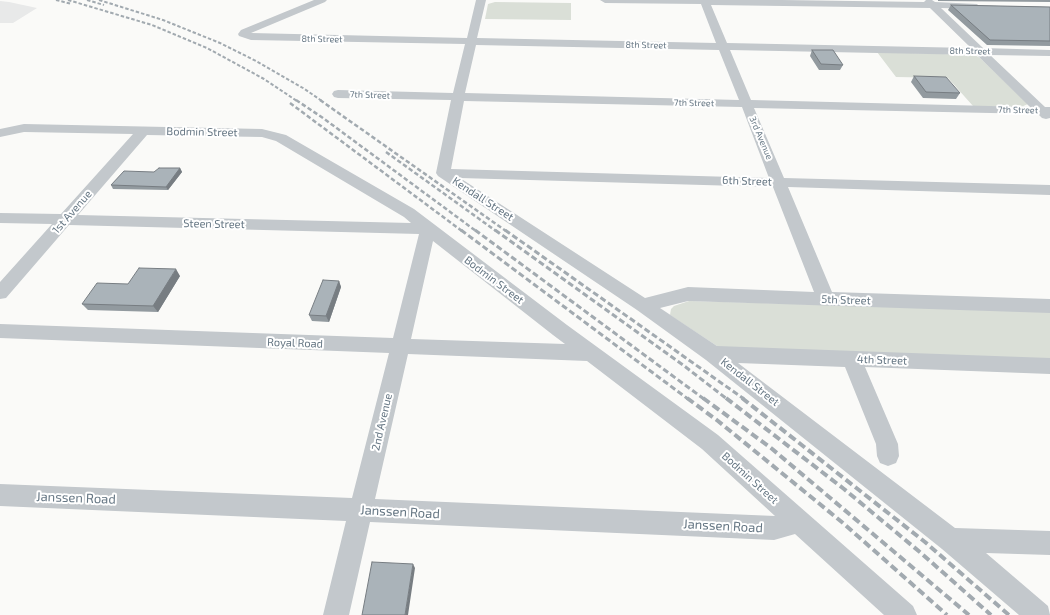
<!DOCTYPE html>
<html>
<head>
<meta charset="utf-8">
<style>
	body { margin:0 }
	canvas { display:block; background:#fafaf8 }
</style>
</head>
<body>
<canvas width="1050" height="615"></canvas>
<script>
const ctx = document.querySelector('canvas').getContext('2d');
ctx.lineJoin = 'round';
function paint(path, color) {
  ctx.fillStyle = color;
  ctx.fill(path, 'evenodd');
}
function poly(rows) {
  const path = new Path2D();
  for (const r of rows) {
    path.moveTo(r[0], r[1]);
    for (let i = 2; i < r.length; i += 2) path.lineTo(r[i], r[i + 1]);
  }
  return path;
}
function strokePath(path, color, width, dash) {
  ctx.strokeStyle = color;
  ctx.lineWidth = width;
  ctx.lineCap = dash ? 'butt' : 'round';
  ctx.setLineDash(dash || []);
  ctx.stroke(path);
}
function drawText(font, color, halo, rows, align = 'center') {
  ctx.font = font + ' "Exo 2",sans-serif';
  ctx.lineWidth = 4;
  ctx.setLineDash([]);
  ctx.textBaseline = 'middle';
  ctx.strokeStyle = halo;
  ctx.fillStyle = color;
  for (const [text, x, y, turn = 0] of rows) {
    ctx.save();
    ctx.translate(x, y);
    ctx.rotate((+turn || 0) * Math.PI / 180);
    ctx.textAlign = isNaN(turn) ? turn : align;
    if (halo) ctx.strokeText(text, 0, 0);
    ctx.fillText(text, 0, 0);
    ctx.restore();
  }
}
const built = poly([
	[0,1,9,2,37,8,13,23,0,23]
]);
const green = poly([
	[495,2,571,3,571,20,485,19,488,4],
	[877,52,975,55,980,58,1028,104,1021,107,973,106,948,78,896,77],
	[689,301,1050,311,1050,361,720,348,670,315,671,309,674,306]
]);
const street = poly([
	[314,0,327,0,325,2,251,33,467,38,476,0,486,0,477,38,716,43,701,4,605,3,600,0,782,0,924,2,926,0,932,0,935,2,977,4,979,6,974,9,941,8,983,48,1050,50,1050,56,990,55,1045,107,1050,107,1050,118,1046,119,1042,118,1038,114,754,108,784,178,1050,185,1050,195,788,187,832,292,1050,299,1050,313,688,301,660,308,717,346,1050,358,1050,374,865,367,898,444,899,456,896,463,888,466,880,463,877,456,876,444,845,367,738,363,955,528,1050,531,1050,555,986,553,1048,606,1050,615,1019,615,942,549,706,360,637,310,438,176,436,173,451,100,338,98,334,97,332,94,334,91,338,90,453,93,465,44,251,40,239,36,238,34,241,30,314,0],
	[711,5,930,8,971,48,727,43,711,5],
	[476,45,719,50,739,100,465,93,476,45],
	[730,50,977,55,1030,107,751,100,730,50],
	[464,101,742,107,769,178,451,169,464,101],
	[460,178,773,187,814,292,688,287,645,298,460,178],
	[24,124,262,129,286,135,414,209,567,325,718,435,913,606,917,615,884,615,795,534,774,540,370,522,349,615,323,615,346,521,0,506,0,484,352,498,389,353,0,338,0,324,393,338,419,234,69,225,6,298,0,299,0,282,52,224,0,223,0,213,61,214,133,134,24,132,0,137,0,129,24,124],
	[147,135,262,137,276,141,404,217,411,223,78,215,147,135],
	[433,241,553,335,565,344,411,339,433,241],
	[408,354,587,361,702,449,775,516,375,499,408,354]
]);
const railFar3 = poly([
	[56,0,72,4],
	[68,0,152,25,207,48,264,79,297,101],
	[87,0,104,5],
	[99,0,163,20,220,43,256,61,303,88,322,101]
]);
const railFar2 = poly([
	[296,100,323,118,476,231],
	[320,100,506,231],
	[290,103,462,231],
	[386,152,496,231]
]);
const railFar1 = poly([
	[461,230,688,399],
	[475,230,704,399],
	[495,230,683,365,727,399],
	[505,230,744,399]
]);
const rail = poly([
	[687,398,718,421,843,523,947,615],
	[703,398,771,448,969,615],
	[726,398,844,489,921,553,991,615],
	[742,398,925,542,1009,615]
]);
const wall = poly([
	[938,0,1050,0,1050,2,938,1],
	[951,5,1050,7,1050,46,987,45,948,10],
	[812,50,843,65,840,70,819,70,810,56],
	[914,76,960,93,956,99,923,98,911,82],
	[180,168,182,172,168,190,113,189,111,185,154,172],
	[180,276,158,312,88,310,82,304,128,284],
	[339,281,341,287,329,322,312,321,309,315]
]);
const shadedWall = poly([
	[180,168,182,172,168,190,166,187],
	[176,269,180,276,158,312,153,306],
	[339,281,341,287,329,322,326,316],
	[413,564,415,568,408,615,405,615]
]);
const building = poly([
	[951,5,1050,7,1050,41,990,40,951,5],
	[812,50,833,50,843,65,821,64,812,50],
	[914,76,946,77,960,93,926,92,914,76],
	[159,168,180,168,166,187,111,185,124,171,154,172,159,168],
	[139,268,176,269,153,306,82,304,97,283,128,284,139,268],
	[323,280,339,281,326,316,309,315,323,280],
	[372,562,413,564,405,615,362,615,372,562]
]);
const farStreetnames = [
	["8th Street",322,39,1],
	["8th Street",646,45,1],
	["8th Street",970,51,1],
	["7th Street",370,95,2],
	["7th Street",694,103,1],
	["7th Street",1018,110,1],
	["3rd Avenue",761,138,67]
];
const streetNames = [
	["Bodmin Street",202,132,1],
	["6th Street",747,181,2],
	["Kendall Street",483,199,33],
	["1st Avenue",72,212,-49],
	["Steen Street",214,224,1],
	["Bodmin Street",494,280,37],
	["5th Street",846,300,2],
	["Royal Road",295,343,2],
	["4th Street",882,360,2],
	["Kendall Street",750,382,38],
	["2nd Avenue",382,422,-77],
	["Bodmin Street",750,478,42]
];
const nearStreetnames = [
	["Janssen Road",76,498,2],
	["Janssen Road",400,512,3],
	["Janssen Road",723,526,3]
];
paint(built, '#e8e9e9');
paint(green, '#dadfd7');
paint(street, '#c3c8cc');
strokePath(railFar3, '#a2aab0', 2, [3.5, 2]);
strokePath(railFar2, '#a2aab0', 2.5, [4.5, 2.5]);
strokePath(railFar1, '#a2aab0', 3, [6, 3]);
strokePath(rail, '#a2aab0', 4, [8, 4]);
paint(wall, '#929a9f');
paint(shadedWall, '#777d82');
paint(building, '#aab3b9');
strokePath(building, '#777d82', 1);
drawText('9px', '#657683', '#fff', farStreetnames);
drawText('11px', '#657683', '#fff', streetNames);
drawText('13px', '#657683', '#fff', nearStreetnames);
</script>
</body>
</html>
